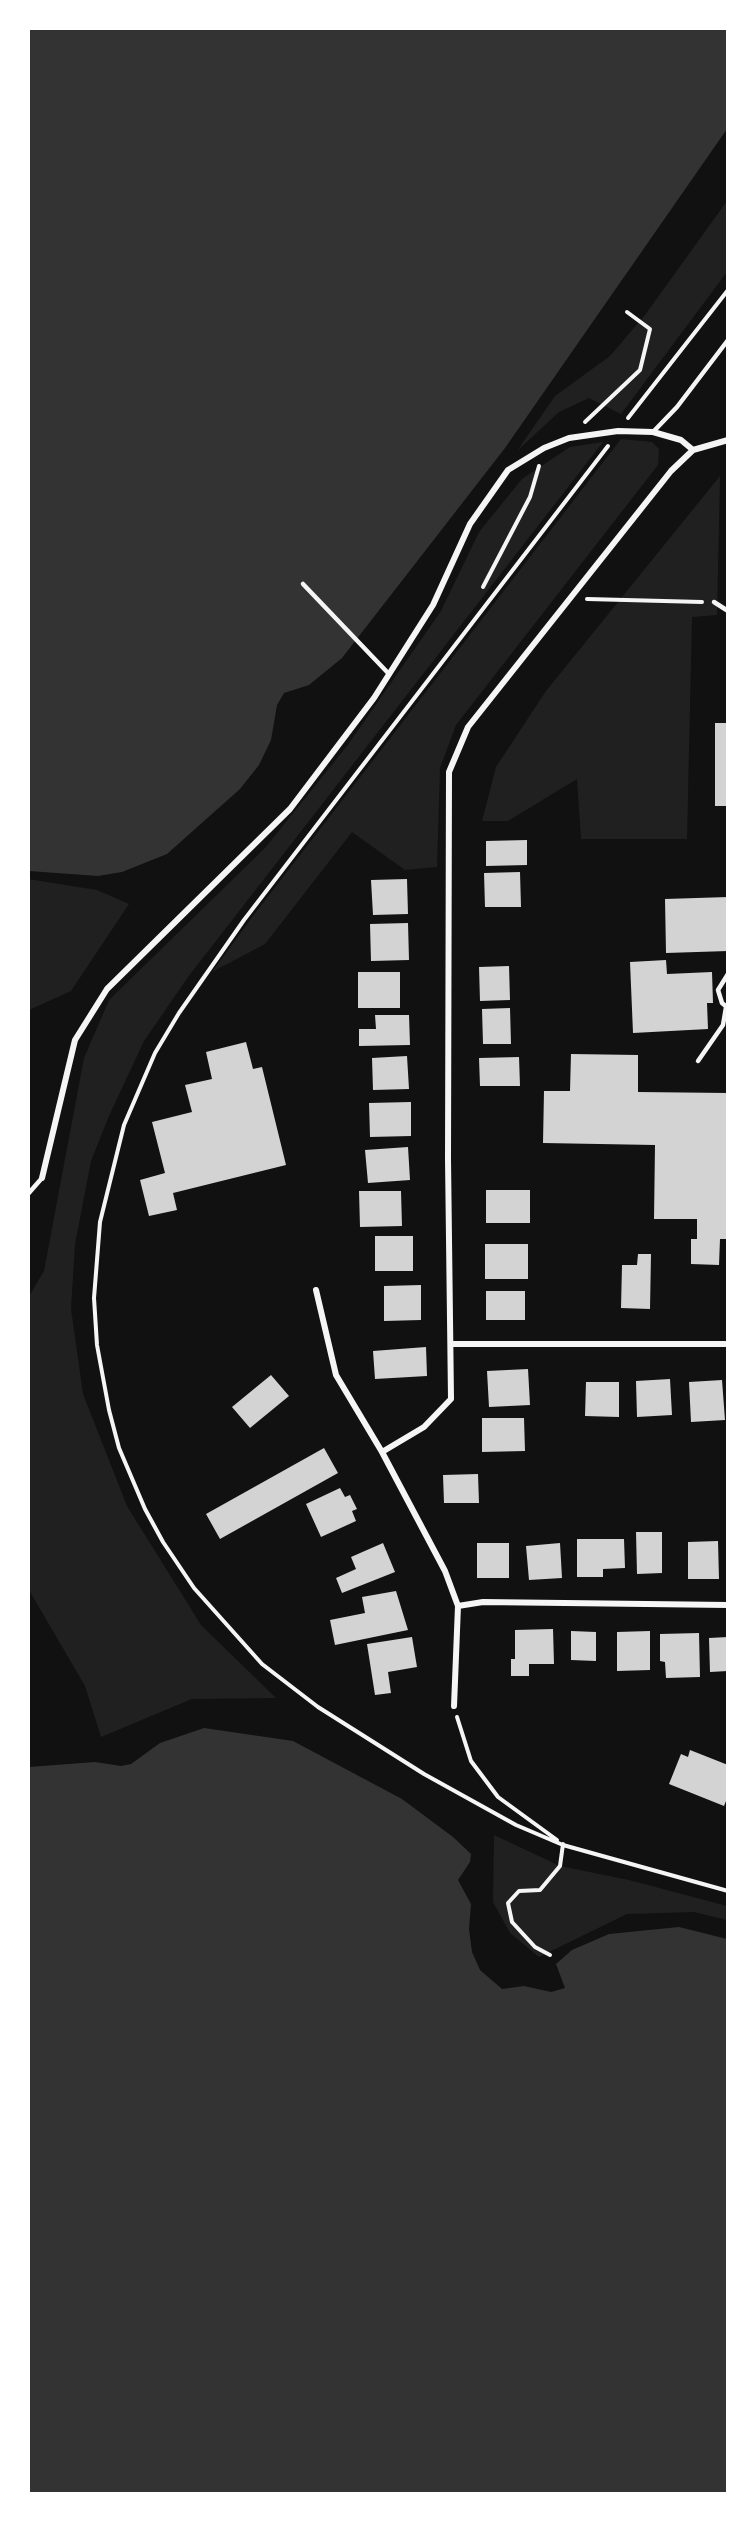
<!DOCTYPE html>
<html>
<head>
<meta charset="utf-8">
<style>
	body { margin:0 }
	#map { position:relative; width:756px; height:2522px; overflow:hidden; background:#111; font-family:Roboto,sans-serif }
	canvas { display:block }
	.frame { position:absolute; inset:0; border:30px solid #fff; pointer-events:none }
</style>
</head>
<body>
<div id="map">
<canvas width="756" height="2522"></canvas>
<div class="frame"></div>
</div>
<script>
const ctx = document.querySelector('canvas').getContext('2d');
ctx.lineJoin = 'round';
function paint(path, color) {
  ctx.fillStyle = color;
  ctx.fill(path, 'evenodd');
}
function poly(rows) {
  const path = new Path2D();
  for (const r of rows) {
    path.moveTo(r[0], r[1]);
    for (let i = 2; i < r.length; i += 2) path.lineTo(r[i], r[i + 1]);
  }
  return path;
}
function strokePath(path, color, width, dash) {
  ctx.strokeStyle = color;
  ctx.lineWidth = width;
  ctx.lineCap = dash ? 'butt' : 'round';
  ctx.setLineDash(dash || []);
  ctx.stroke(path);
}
const green = poly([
	[727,201,727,272,621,414,589,398,559,412,517,451,555,396,610,356,645,315],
	[621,439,652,442,659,449,658,465,456,725,440,768,437,867,405,870,352,832,265,944,212,972,253,916],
	[603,442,188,977,144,1041,109,1116,91,1161,75,1244,71,1309,83,1394,127,1506,201,1625,276,1698,192,1699,101,1737,85,1686,29,1590,28,1298,44,1271,84,1058,109,1000,265,848,347,746,441,611,479,532,522,479,570,447],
	[720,476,717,615,692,617,687,839,581,839,577,779,508,821,482,821,496,767,546,691],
	[28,879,97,890,129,904,71,991,29,1010],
	[494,1835,560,1866,629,1880,727,1906,727,1920,694,1912,627,1914,539,1957,510,1933,493,1902]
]);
const water = poly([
	[28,29,727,29,727,129,505,448,342,658,309,685,284,693,277,705,271,740,259,765,240,789,167,854,122,872,98,876,29,871],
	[204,1728,293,1741,402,1799,453,1837,471,1854,470,1862,458,1880,471,1904,469,1929,472,1952,480,1970,502,1989,524,1986,551,1992,565,1988,556,1964,572,1950,609,1934,679,1927,727,1939,727,2493,29,2493,29,1767,95,1762,121,1766,131,1764,160,1743]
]);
const building = poly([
	[715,723,728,723,728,806,715,806],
	[527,840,527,865,486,866,486,841],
	[520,872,521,907,485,907,484,873],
	[407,879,408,914,373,915,371,880],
	[728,897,728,951,666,953,665,899],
	[408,923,409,960,371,961,370,924],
	[666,960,667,974,712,972,713,1003,707,1003,708,1029,633,1033,630,962],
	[509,966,510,1000,480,1001,479,967],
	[358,972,400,972,400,1008,358,1008],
	[510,1008,511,1044,483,1044,482,1009],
	[375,1015,409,1015,410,1045,359,1046,359,1029,376,1029],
	[246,1042,253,1069,262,1067,286,1165,173,1193,177,1210,149,1216,140,1180,165,1173,152,1122,192,1112,185,1085,212,1079,206,1052],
	[571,1054,638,1055,638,1092,728,1093,728,1239,720,1239,719,1265,691,1264,691,1239,697,1239,697,1219,654,1219,655,1145,543,1143,544,1091,570,1091],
	[407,1056,409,1089,373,1090,372,1058],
	[519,1057,520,1086,480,1086,479,1058],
	[411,1102,411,1136,370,1137,369,1103],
	[408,1147,410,1180,368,1183,365,1150],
	[486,1190,530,1190,530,1223,486,1223],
	[359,1191,401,1191,402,1226,360,1227],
	[375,1236,413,1236,413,1271,375,1271],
	[485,1244,528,1244,528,1279,485,1279],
	[638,1254,651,1254,650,1309,621,1308,622,1265,637,1265],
	[421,1285,421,1320,384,1321,384,1286],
	[486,1291,525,1291,525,1320,486,1320],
	[426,1347,427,1376,375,1379,373,1351],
	[528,1369,530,1405,489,1407,487,1371],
	[271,1375,289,1396,250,1428,232,1407],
	[670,1379,672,1415,637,1417,636,1381],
	[722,1380,725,1420,691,1422,689,1382],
	[586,1382,619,1382,619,1417,585,1416],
	[482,1418,524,1418,525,1451,482,1452],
	[324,1448,338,1473,220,1539,206,1514],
	[478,1474,479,1503,444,1503,443,1475],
	[340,1488,345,1497,350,1495,357,1509,352,1511,356,1521,321,1537,306,1504],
	[636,1532,662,1532,662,1573,637,1574],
	[577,1539,624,1539,625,1568,603,1569,603,1577,577,1577],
	[718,1541,719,1579,688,1579,688,1542],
	[383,1543,395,1572,342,1593,336,1578,356,1569,351,1557],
	[477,1543,509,1543,509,1578,477,1578],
	[560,1543,562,1578,529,1580,526,1546],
	[396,1591,408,1630,335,1645,330,1620,365,1613,362,1597],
	[553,1629,554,1664,529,1664,529,1676,511,1676,511,1659,515,1659,515,1630],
	[571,1631,596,1632,596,1661,571,1660],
	[650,1631,650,1670,617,1671,617,1632],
	[699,1633,700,1677,666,1678,665,1662,660,1661,660,1634],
	[412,1637,417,1667,388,1672,391,1693,375,1695,367,1644],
	[728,1637,728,1671,710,1672,709,1638],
	[690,1750,728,1765,728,1796,724,1806,669,1784,681,1754,688,1757]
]);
const path = poly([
	[628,418,728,290],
	[585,422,640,370,650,329,627,312],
	[608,446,244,920,179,1013,155,1053,124,1125,100,1222,94,1298,97,1345,109,1410,119,1448,145,1509,163,1542,194,1588,262,1664,318,1707,424,1774,516,1825,563,1845,728,1891],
	[483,587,530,497,539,466],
	[587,599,702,602],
	[457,1717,471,1761,498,1797,557,1840],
	[550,1955,535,1947,512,1922,508,1903,519,1891,540,1890,560,1866,563,1844]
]);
const service = poly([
	[653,432,677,407,728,340],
	[303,584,389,674],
	[714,602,728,611],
	[728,974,718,990,722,1003,728,1008],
	[698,1061,723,1025,726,1007],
	[28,1194,42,1178]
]);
const minor = poly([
	[42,1178,75,1040,107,989,290,809,374,698,433,605,470,524,508,470,544,448,569,438,618,431,653,432,681,440,693,450,728,440],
	[316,1290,336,1375,382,1452,445,1571,458,1606,454,1706],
	[451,1344,728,1344],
	[382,1452,424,1427,451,1399,448,1159,449,772,468,727,671,471,693,450],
	[458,1606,483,1602,728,1605]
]);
paint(green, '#202020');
paint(water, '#333');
paint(building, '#d3d3d3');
strokePath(path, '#f5f5f5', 4);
strokePath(service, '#f5f5f5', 4.5);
strokePath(minor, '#f5f5f5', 6);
</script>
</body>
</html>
